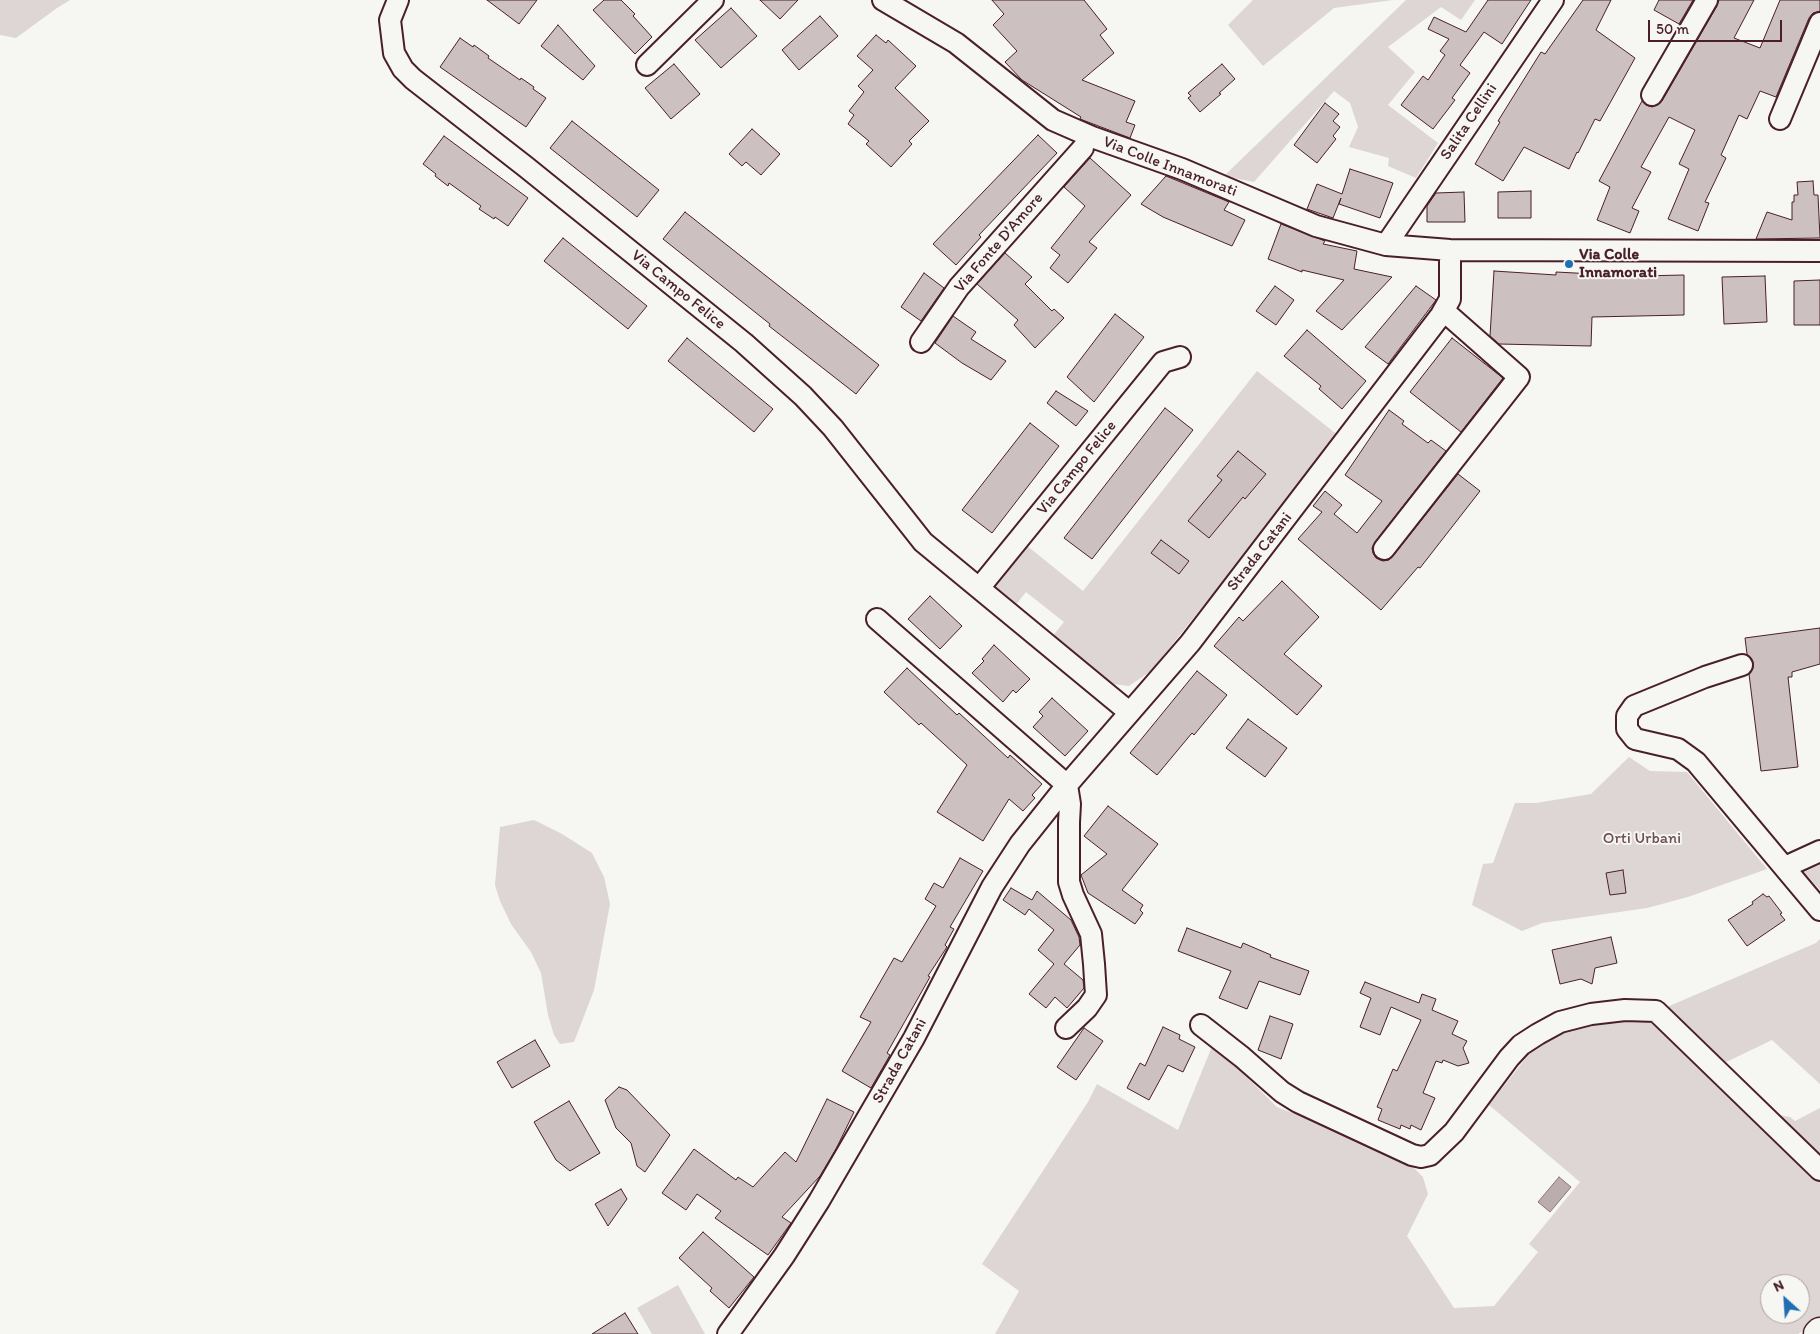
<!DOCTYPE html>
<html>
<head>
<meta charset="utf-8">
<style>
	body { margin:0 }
	#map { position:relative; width:1820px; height:1334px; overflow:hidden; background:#f6f6f2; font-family:Itim,sans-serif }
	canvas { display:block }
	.north { position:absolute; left:1760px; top:1274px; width:50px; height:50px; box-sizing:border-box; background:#f6f6f2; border:1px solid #b1a0a2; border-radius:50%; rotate:334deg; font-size:14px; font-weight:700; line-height:20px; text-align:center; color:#4a1f2b }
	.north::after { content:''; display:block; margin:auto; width:18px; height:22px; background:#1f6fb2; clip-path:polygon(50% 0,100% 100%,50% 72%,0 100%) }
	.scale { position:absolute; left:1648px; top:20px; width:134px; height:22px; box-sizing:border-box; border:2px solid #4a1f2b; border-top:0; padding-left:6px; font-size:15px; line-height:18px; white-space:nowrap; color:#4a1f2b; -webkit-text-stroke:4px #f6f6f2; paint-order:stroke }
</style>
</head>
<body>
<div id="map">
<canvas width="1820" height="1334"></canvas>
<div class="north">N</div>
<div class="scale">50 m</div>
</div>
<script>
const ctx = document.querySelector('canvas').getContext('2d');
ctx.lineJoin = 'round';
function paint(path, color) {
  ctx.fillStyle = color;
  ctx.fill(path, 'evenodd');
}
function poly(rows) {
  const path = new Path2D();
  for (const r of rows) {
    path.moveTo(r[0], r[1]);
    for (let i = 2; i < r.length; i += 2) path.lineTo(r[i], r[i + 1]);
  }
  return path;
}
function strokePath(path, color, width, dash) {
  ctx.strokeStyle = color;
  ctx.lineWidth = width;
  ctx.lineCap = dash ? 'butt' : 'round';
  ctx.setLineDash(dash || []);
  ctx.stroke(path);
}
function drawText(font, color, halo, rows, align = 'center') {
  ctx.font = font + ' Itim,sans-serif';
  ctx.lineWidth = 4;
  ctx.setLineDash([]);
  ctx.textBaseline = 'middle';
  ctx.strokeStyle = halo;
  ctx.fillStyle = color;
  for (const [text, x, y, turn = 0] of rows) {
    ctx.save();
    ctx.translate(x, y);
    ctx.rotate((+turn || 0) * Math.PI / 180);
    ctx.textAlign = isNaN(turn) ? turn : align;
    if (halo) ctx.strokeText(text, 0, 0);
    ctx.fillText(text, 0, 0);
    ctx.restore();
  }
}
const green = poly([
	[0,0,70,0,57,8,16,38,0,35],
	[1253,0,1393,0,1334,8,1263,66,1228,25],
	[1406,0,1475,0,1461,20,1441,7,1388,47,1415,72,1388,105,1438,143,1416,178,1388,166,1389,158,1349,147,1358,127,1350,103,1334,91,1254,182,1224,176],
	[1257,371,1339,436,1151,671,1129,686,1113,684,1052,637,1064,622,1026,592,1014,607,992,588,1026,545,1083,591],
	[1629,757,1650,771,1687,772,1767,869,1688,897,1647,908,1542,923,1522,931,1472,905,1483,864,1493,863,1515,803,1536,803,1591,794],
	[534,820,562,834,592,853,604,877,610,904,594,990,574,1042,560,1044,554,1035,548,1015,541,973,531,952,511,924,500,901,495,885,500,827],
	[1820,863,1820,890,1803,871],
	[1820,939,1820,1084,1772,1040,1718,1066,1660,1010,1816,943],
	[1618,1016,1647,1018,1666,1026,1751,1110,1790,1117,1795,1121,1820,1108,1820,1320,1798,1334,995,1334,1019,1291,982,1264,1088,1102,1097,1084,1178,1130,1213,1044,1277,1107,1374,1145,1408,1162,1423,1177,1428,1194,1407,1236,1454,1308,1494,1306,1538,1252,1529,1244,1580,1182,1489,1105,1540,1040,1581,1024],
	[1770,1284,1800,1284,1800,1314,1770,1314],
	[678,1285,705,1334,652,1334,637,1308]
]);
const water = poly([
	[1559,1177,1571,1187,1550,1212,1538,1202,1559,1177]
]);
const building = poly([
	[487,0,537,0,519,24,487,0],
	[604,0,621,0,635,14,633,16,652,37,635,54,593,10,604,0],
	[760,0,798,0,780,19,760,0],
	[992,0,1084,0,1107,29,1100,35,1114,53,1082,80,1135,101,1126,122,1135,125,1130,138,1080,119,1081,117,1022,80,1005,62,1017,51,993,25,1004,14,992,0],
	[1488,0,1531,0,1502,44,1484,32,1460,65,1470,73,1452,98,1455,100,1433,129,1401,105,1423,76,1428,80,1445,55,1440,51,1449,39,1428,29,1434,17,1466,32,1488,0],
	[1583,0,1611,0,1596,30,1635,58,1600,121,1595,119,1578,153,1577,152,1569,169,1524,147,1503,181,1475,164,1500,122,1498,121,1541,52,1545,54,1583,0],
	[1659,0,1693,0,1679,24,1654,10,1659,0],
	[1719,0,1754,0,1734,38,1760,48,1780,0,1820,0,1820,11,1813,13,1809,18,1776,97,1760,91,1747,119,1739,115,1721,155,1726,158,1705,202,1709,203,1698,231,1668,219,1689,169,1679,164,1695,130,1669,117,1641,167,1651,172,1632,208,1639,211,1630,233,1597,220,1610,187,1599,181,1642,101,1646,105,1652,107,1657,105,1662,101,1717,6,1719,0],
	[731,8,757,36,721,68,695,40,731,8],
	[820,16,838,36,799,70,782,50,820,16],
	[558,25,595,66,583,80,541,46,558,25],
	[876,35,886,43,888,40,916,66,895,88,929,121,909,141,912,144,891,167,866,144,869,141,848,124,854,115,849,111,864,92,858,86,873,70,857,56,876,35],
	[460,38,473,47,474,45,489,56,488,58,520,80,521,78,534,87,533,89,546,98,526,127,440,67,460,38],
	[674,64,700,94,671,119,645,88,674,64],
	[1222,64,1235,79,1219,93,1221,94,1200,112,1188,98,1191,96,1188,93,1222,64],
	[1325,103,1339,114,1333,121,1340,127,1333,136,1336,139,1317,163,1294,145,1325,103],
	[572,121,659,190,637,217,550,148,572,121],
	[752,129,780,154,761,175,746,162,742,166,729,154,752,129],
	[1038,135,1057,153,979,235,981,237,956,265,933,244,1038,135],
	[444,136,528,198,508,226,495,217,494,219,479,209,481,206,449,183,448,186,435,176,436,174,423,164,444,136],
	[1090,158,1131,195,1089,242,1097,248,1068,283,1050,268,1060,255,1051,248,1085,206,1064,187,1090,158],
	[1350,169,1393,183,1380,218,1339,204,1341,198,1333,218,1307,209,1317,184,1342,194,1350,169],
	[1166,176,1229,202,1224,210,1245,220,1232,246,1163,217,1141,204,1166,176],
	[1813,181,1814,195,1818,195,1820,238,1756,239,1767,212,1792,220,1792,202,1794,202,1794,195,1798,195,1797,182,1813,181],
	[1531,191,1531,218,1498,218,1498,192,1531,191],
	[1464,192,1465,222,1427,222,1427,206,1436,193,1464,192],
	[685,212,879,365,856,394,769,326,770,324,663,239,685,212],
	[1281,224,1325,241,1323,244,1357,251,1354,269,1392,277,1342,330,1316,311,1344,280,1302,270,1302,272,1268,259,1281,224],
	[563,238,647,306,628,329,544,261,563,238],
	[1005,253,1032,277,1025,284,1052,311,1054,309,1064,318,1035,348,1014,325,1018,320,977,284,1005,253],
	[1494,271,1556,275,1556,272,1594,274,1594,277,1684,275,1684,315,1592,317,1591,346,1499,344,1490,336,1494,271],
	[924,273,944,288,921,321,901,307,924,273],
	[1765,276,1767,322,1724,324,1722,277,1765,276],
	[1820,280,1820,325,1794,325,1794,281,1820,280],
	[1275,286,1294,300,1276,325,1256,311,1275,286],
	[1416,286,1436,300,1388,364,1365,347,1416,286],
	[1115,314,1144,337,1094,402,1067,377,1115,314],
	[953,316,976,332,971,339,1006,361,991,380,962,363,935,343,953,316],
	[1307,330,1366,381,1342,409,1319,389,1321,386,1284,356,1307,330],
	[687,338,773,409,754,432,668,361,687,338],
	[1452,338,1503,378,1461,432,1410,392,1452,338],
	[1056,391,1088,411,1076,426,1047,403,1056,391],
	[1165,408,1193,430,1092,559,1064,538,1165,408],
	[1389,410,1404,421,1402,424,1428,443,1431,440,1446,451,1375,542,1372,548,1373,553,1376,558,1383,561,1389,560,1393,556,1458,474,1480,491,1420,568,1418,567,1381,610,1298,539,1322,512,1313,506,1325,491,1342,505,1334,514,1357,533,1382,501,1345,475,1389,410],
	[1030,423,1059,446,992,533,962,510,1030,423],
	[1238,451,1266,474,1245,499,1243,497,1209,538,1188,521,1222,480,1217,476,1238,451],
	[1161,540,1189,561,1179,574,1151,553,1161,540],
	[1282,581,1319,617,1284,654,1322,686,1297,715,1214,646,1239,617,1243,621,1282,581],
	[930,596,962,626,940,649,908,619,930,596],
	[1820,628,1820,664,1792,672,1792,677,1788,677,1798,767,1761,771,1749,674,1753,668,1753,662,1747,654,1745,638,1820,628],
	[994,645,1030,679,1016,693,1013,690,1003,702,972,673,984,661,982,659,994,645],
	[907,668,957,715,959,713,1008,758,1010,755,1042,784,1032,795,1035,798,1023,811,1009,799,983,841,937,812,967,765,921,723,919,725,884,692,907,668],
	[1197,671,1227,695,1194,735,1192,733,1157,775,1130,753,1197,671],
	[1052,698,1088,731,1065,756,1033,727,1043,716,1039,712,1052,698],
	[1248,719,1287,748,1265,777,1226,748,1248,719],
	[1108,806,1158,844,1122,890,1143,905,1140,910,1143,913,1135,924,1088,893,1081,875,1107,854,1084,836,1108,806],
	[960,858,983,871,950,927,954,929,945,945,947,947,928,976,930,977,887,1053,890,1055,871,1088,842,1071,871,1022,860,1017,894,958,902,962,936,906,925,899,934,883,943,888,960,858],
	[1623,870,1626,893,1610,895,1606,873,1623,870],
	[1011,888,1032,900,1037,891,1071,920,1079,937,1080,945,1064,964,1083,980,1084,988,1067,1008,1055,997,1046,1008,1029,994,1054,964,1038,950,1054,930,1029,909,1025,915,1003,900,1011,888],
	[1763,894,1767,897,1769,896,1782,913,1780,914,1785,920,1747,946,1728,920,1753,904,1752,902,1763,894],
	[1187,928,1241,948,1243,943,1271,955,1270,957,1309,971,1300,995,1259,981,1247,1009,1219,998,1231,971,1178,951,1187,928],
	[1611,937,1617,963,1595,968,1592,984,1581,979,1560,984,1552,950,1611,937],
	[1365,982,1419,1003,1422,994,1436,999,1432,1010,1458,1021,1452,1034,1467,1041,1463,1048,1469,1063,1458,1066,1443,1060,1442,1063,1436,1061,1423,1093,1435,1098,1421,1130,1411,1125,1410,1129,1401,1125,1400,1129,1378,1120,1382,1109,1377,1107,1393,1069,1397,1071,1421,1020,1391,1007,1380,1035,1360,1027,1371,998,1360,993,1365,982],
	[1270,1016,1293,1024,1281,1059,1258,1050,1270,1016],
	[1163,1027,1180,1035,1179,1039,1195,1047,1183,1072,1168,1065,1149,1100,1127,1088,1140,1063,1145,1066,1163,1027],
	[1084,1028,1103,1041,1076,1080,1057,1067,1084,1028],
	[535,1040,550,1066,512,1088,497,1062,535,1040],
	[619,1087,627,1090,670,1135,645,1172,637,1166,631,1143,616,1128,605,1100,619,1087],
	[827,1099,854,1112,836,1149,820,1176,782,1217,791,1223,768,1255,715,1218,721,1211,697,1194,686,1210,662,1193,694,1149,736,1180,738,1177,753,1187,785,1152,796,1162,827,1099],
	[569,1101,600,1153,570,1171,556,1160,534,1122,569,1101],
	[621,1189,627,1199,608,1226,595,1204,621,1189],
	[703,1232,754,1277,729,1308,710,1291,712,1288,679,1258,703,1232],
	[625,1313,638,1334,592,1334,625,1313]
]);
const street = poly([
	[398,0,390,20,394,53,403,69,413,79,526,167,744,343,803,396,833,428,923,542,1129,712],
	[883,0,956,43,1053,120,1092,137,1182,169,1316,226,1386,245,1450,250,1820,251],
	[647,65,713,0],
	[1652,95,1707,0],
	[1780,119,1820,23],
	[1386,245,1553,0],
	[921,342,959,287,1083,148],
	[1384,549,1519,377,1444,311],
	[980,587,1163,362,1180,357],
	[877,619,1067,785,1070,804,1069,822,1069,882,1073,895,1091,934,1094,964,1096,995,1087,1008,1066,1028],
	[1742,665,1705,677,1634,706,1627,716,1627,729,1635,739,1678,749,1696,762,1820,910],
	[1785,867,1820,851],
	[1201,1025,1242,1057,1282,1092,1298,1102,1412,1155,1421,1157,1430,1155,1454,1132,1509,1058,1521,1045,1538,1034,1560,1022,1591,1014,1625,1010,1656,1011,1820,1170],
	[728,1334,784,1256,819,1201,914,1038,992,887,1020,844,1067,785,1190,643,1441,315,1450,299,1450,250]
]);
const secondary = poly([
	[1818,1334,1820,1332]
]);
const markers = [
	[1569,264,5,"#1f6fb2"]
];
const streetNames = [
	["Salita Cellini",1469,122,-56],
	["Via Colle Innamorati",1170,167,21],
	["Via Fonte D'Amore",999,243,-49],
	["Via Campo Felice",678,290,39],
	["Via Campo Felice",1077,468,-51],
	["Strada Catani",1260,552,-52],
	["Strada Catani",900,1061,-61]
];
const poiNames = [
	["Via Colle",1579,255],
	["Innamorati",1579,273]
];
const parkNames = [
	["Orti Urbani",1642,839]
];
paint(green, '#ddd6d5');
paint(water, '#bbadae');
strokePath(water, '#8e747a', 1);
paint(building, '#ccc1c0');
strokePath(building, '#4a1f2b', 1);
strokePath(street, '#4a1f2b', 24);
strokePath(secondary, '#4a1f2b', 31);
strokePath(street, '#f6f6f2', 20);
strokePath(secondary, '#f6f6f2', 28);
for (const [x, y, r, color] of markers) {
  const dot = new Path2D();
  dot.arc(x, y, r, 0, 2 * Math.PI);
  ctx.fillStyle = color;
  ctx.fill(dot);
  strokePath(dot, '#f6f6f2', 2);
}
drawText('16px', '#4a1f2b', '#f6f6f2', streetNames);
drawText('bold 16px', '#4a1f2b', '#f6f6f2', poiNames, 'left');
drawText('16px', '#6f4d56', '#f6f6f2', parkNames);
</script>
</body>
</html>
